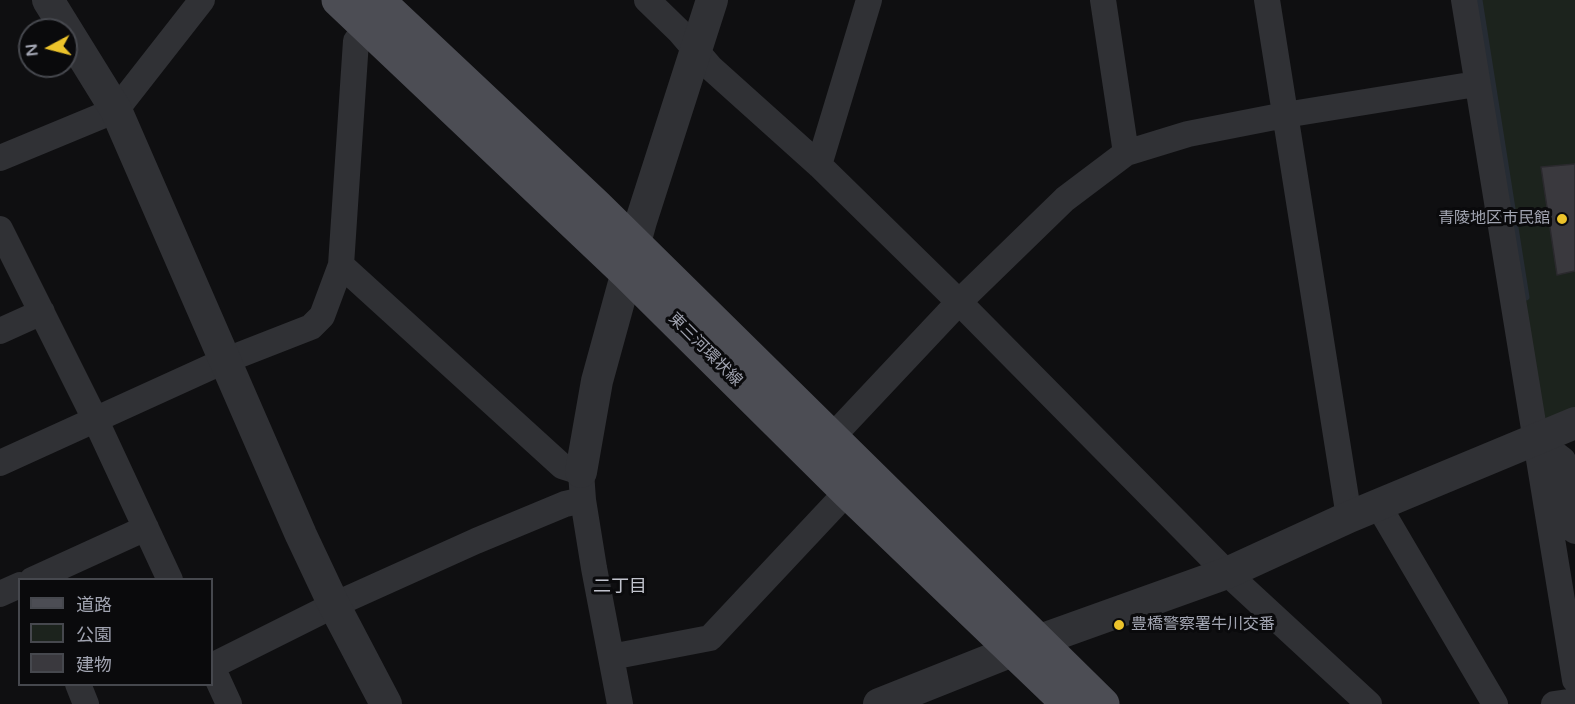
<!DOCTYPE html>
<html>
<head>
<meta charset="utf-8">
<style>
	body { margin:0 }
	#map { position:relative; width:1575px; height:704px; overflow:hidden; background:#0f0f11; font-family:"Varela Round","Noto Sans JP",sans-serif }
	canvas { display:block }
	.legend { position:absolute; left:18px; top:578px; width:195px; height:108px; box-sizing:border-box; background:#0a0a0c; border:2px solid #46484e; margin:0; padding:8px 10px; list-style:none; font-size:18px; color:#a1a4b1 }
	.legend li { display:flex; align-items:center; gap:12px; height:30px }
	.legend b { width:30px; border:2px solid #46484e }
	.north { position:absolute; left:18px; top:18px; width:60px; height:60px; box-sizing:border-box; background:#0a0a0c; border:2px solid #46484e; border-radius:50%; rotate:263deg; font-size:16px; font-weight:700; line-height:24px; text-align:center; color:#a1a4b1 }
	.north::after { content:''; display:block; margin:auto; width:21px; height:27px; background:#ecc32b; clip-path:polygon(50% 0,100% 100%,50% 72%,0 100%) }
</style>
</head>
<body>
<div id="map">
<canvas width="1575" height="704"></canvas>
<ul class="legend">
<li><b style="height:8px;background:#4c4d54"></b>道路</li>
<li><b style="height:16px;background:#1c231d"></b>公園</li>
<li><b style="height:16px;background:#3a393e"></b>建物</li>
</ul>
<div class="north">N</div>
</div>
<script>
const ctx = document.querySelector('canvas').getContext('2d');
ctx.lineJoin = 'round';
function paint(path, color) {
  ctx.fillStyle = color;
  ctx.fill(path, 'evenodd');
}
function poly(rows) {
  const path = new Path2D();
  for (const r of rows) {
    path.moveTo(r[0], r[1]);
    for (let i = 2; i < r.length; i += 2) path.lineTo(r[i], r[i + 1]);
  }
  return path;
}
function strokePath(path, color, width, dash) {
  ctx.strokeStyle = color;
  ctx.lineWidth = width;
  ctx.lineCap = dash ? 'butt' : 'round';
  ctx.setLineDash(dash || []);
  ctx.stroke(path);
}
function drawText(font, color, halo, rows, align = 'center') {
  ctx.font = font + ' "Varela Round","Noto Sans JP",sans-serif';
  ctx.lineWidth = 6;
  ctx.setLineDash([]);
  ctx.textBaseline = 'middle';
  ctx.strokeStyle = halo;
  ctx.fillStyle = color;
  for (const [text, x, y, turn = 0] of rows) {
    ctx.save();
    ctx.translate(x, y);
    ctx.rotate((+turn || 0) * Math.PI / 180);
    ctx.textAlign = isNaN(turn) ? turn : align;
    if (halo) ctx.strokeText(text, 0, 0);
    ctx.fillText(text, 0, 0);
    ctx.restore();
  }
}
const green = poly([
	[1464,0,1575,0,1575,423,1536,439]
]);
const stream = poly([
	[1479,0,1526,297]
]);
const building = poly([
	[1575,164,1575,271,1557,275,1541,167,1575,164]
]);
const minor = poly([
	[647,0,680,32,711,68,819,165,959,302,1227,573,1369,704],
	[1103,0,1126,153],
	[1267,0,1349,517],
	[1464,0,1575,680],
	[0,158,116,110,202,0],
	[819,165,869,0],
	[0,229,96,421,170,580],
	[341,265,562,466,581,472,583,500,594,568,620,704],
	[0,331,42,312],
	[832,437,959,302,1065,199,1126,153,1188,134,1285,115,1476,84],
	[1536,439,1563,460,1575,531],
	[0,463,224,361,311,327,322,316,341,265,356,41,368,27],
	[1378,505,1495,704],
	[32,580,146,528],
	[0,594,20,585],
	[611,657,710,638,847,492],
	[212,666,334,605,476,541,565,504,583,500],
	[212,667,229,704],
	[78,684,86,704],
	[1554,704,1575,701]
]);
const tertiary = poly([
	[48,0,116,110,301,535,334,605,386,704],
	[581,472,597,381,641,221,712,0],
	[879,704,1040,640,1227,573,1349,517,1575,423]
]);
const primary = poly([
	[338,0,627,274,847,492,1068,704],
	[378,0,596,205,1103,704]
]);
const markers = [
	[1562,219,6,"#ecc32b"],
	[1119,625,6,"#ecc32b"]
];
const poiNames = [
	["青陵地区市民館",1550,219],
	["豊橋警察署牛川交番",1131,625,"left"]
];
const streetNames = [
	["東三河環状線",705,350,45]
];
const neighbourhoodNames = [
	["二丁目",620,587]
];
paint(green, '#1c231d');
strokePath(stream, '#262c34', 7);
paint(building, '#3a393e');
strokePath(building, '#2a292d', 1.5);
strokePath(minor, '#303135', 26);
strokePath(tertiary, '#303135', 32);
strokePath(primary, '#4c4d54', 33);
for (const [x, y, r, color] of markers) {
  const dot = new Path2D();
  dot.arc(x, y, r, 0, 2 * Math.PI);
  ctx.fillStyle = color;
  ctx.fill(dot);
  strokePath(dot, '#0a0a0c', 2);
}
drawText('16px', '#a1a4b1', '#0a0a0c', poiNames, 'right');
drawText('16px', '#a1a4b1', '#0a0a0c', streetNames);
drawText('18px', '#c1c3cd', '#0a0a0c', neighbourhoodNames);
</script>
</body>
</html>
